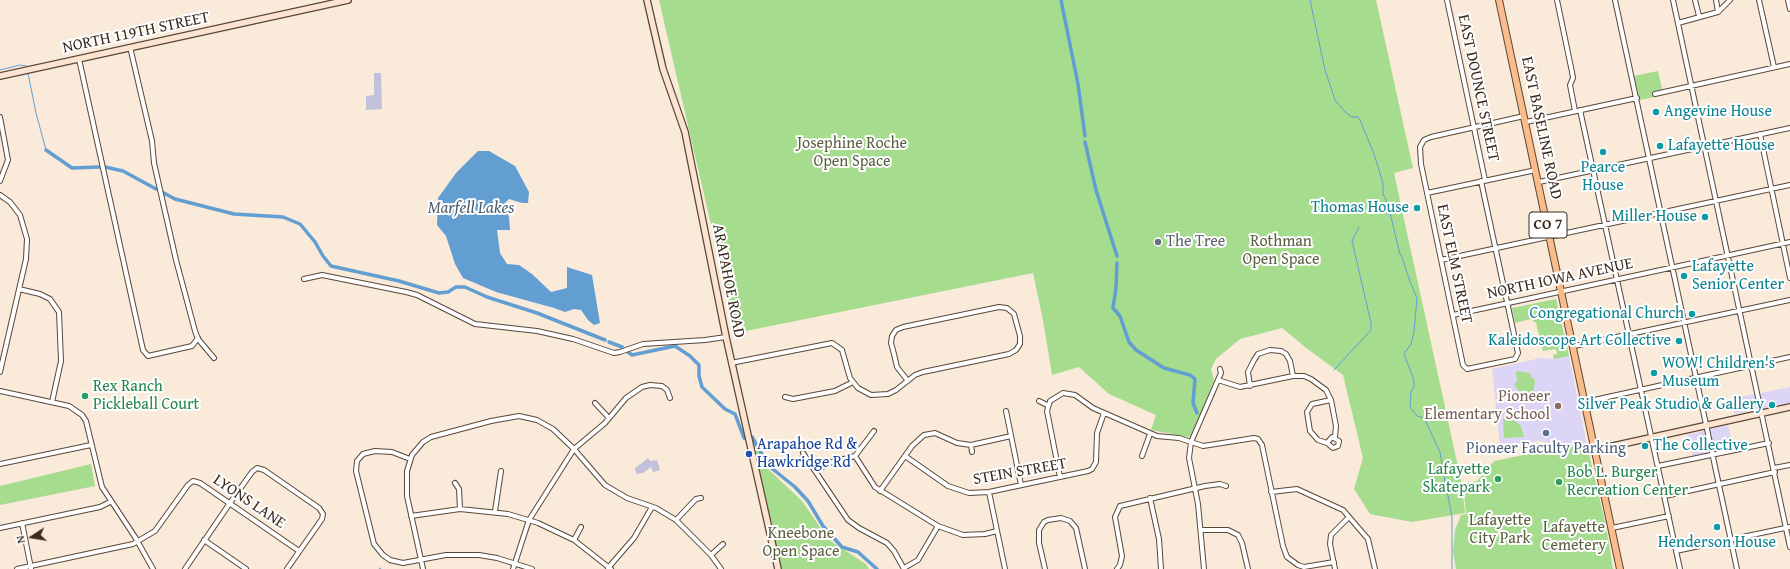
<!DOCTYPE html>
<html>
<head>
<meta charset="utf-8">
<style>
	body { margin:0 }
	#map { position:relative; width:1790px; height:569px; overflow:hidden; background:#f9ead9; font-family:"Gentium Book Plus",serif }
	canvas { display:block }
	.north { position:absolute; left:12px; top:517px; width:40px; height:40px; -webkit-text-stroke:3px #fff; paint-order:stroke; rotate:258deg; font-size:11px; font-weight:700; line-height:16px; text-align:center; color:#3b2a1e }
	.north::after { content:''; display:block; margin:auto; width:14px; height:18px; background:#3b2a1e; clip-path:polygon(50% 0,100% 100%,50% 72%,0 100%) }
</style>
</head>
<body>
<div id="map">
<canvas width="1790" height="569"></canvas>
<div class="north">N</div>
</div>
<script>
const ctx = document.querySelector('canvas').getContext('2d');
ctx.lineJoin = 'round';
function paint(path, color) {
  ctx.fillStyle = color;
  ctx.fill(path, 'evenodd');
}
function poly(rows) {
  const path = new Path2D();
  for (const r of rows) {
    path.moveTo(r[0], r[1]);
    for (let i = 2; i < r.length; i += 2) path.lineTo(r[i], r[i + 1]);
  }
  return path;
}
function strokePath(path, color, width, dash) {
  ctx.strokeStyle = color;
  ctx.lineWidth = width;
  ctx.lineCap = dash ? 'butt' : 'round';
  ctx.setLineDash(dash || []);
  ctx.stroke(path);
}
function drawText(font, color, halo, rows, align = 'center') {
  ctx.font = font + ' "Gentium Book Plus",serif';
  ctx.lineWidth = 4;
  ctx.setLineDash([]);
  ctx.textBaseline = 'middle';
  ctx.strokeStyle = halo;
  ctx.fillStyle = color;
  for (const [text, x, y, turn = 0] of rows) {
    ctx.save();
    ctx.translate(x, y);
    ctx.rotate((+turn || 0) * Math.PI / 180);
    ctx.textAlign = isNaN(turn) ? turn : align;
    if (halo) ctx.strokeText(text, 0, 0);
    ctx.fillText(text, 0, 0);
    ctx.restore();
  }
}
const built = poly([
	[1569,356,1587,445,1558,449,1555,444,1539,441,1500,446,1492,369,1540,358,1554,359],
	[1790,387,1790,403,1734,414,1731,399],
	[1728,425,1734,450,1693,458,1687,435]
]);
const industrial = poly([
	[374,73,381,73,382,109,366,110,366,96,374,95],
	[648,458,650,461,657,460,660,470,653,472,651,467,643,473,636,474,635,468]
]);
const green = poly([
	[659,0,1376,0,1413,168,1394,173,1462,485,1465,513,1412,522,1370,514,1354,489,1363,458,1343,375,1305,347,1282,328,1240,339,1216,359,1211,369,1214,380,1199,418,1190,436,1188,437,1151,430,1156,415,1109,394,1079,367,1052,375,1043,320,1033,273,736,333],
	[1658,71,1662,89,1656,91,1655,97,1640,100,1634,76],
	[1556,299,1569,356,1554,359,1553,355,1557,354,1556,349,1543,351,1536,323,1531,319,1515,323,1512,308],
	[1516,371,1530,373,1531,377,1535,380,1533,395,1523,390,1521,393,1518,390,1514,384,1517,382],
	[1507,418,1514,420,1521,426,1524,437,1504,438,1503,419],
	[754,444,770,471,802,501,829,540,866,564,869,569,781,569],
	[1587,445,1606,526,1613,569,1456,569,1453,551,1455,530,1461,515,1466,514,1463,484,1477,481,1494,461,1548,450],
	[91,464,95,486,0,505,0,486]
]);
const water = poly([
	[478,151,489,151,515,166,529,192,528,203,522,203,509,199,504,204,509,217,510,230,497,230,500,253,507,264,519,265,532,274,551,292,567,288,567,267,592,275,600,323,594,325,588,320,581,310,574,309,565,312,554,308,496,292,463,278,455,264,446,236,437,225,438,198,456,173]
]);
const stream = poly([
	[1310,0,1325,70,1335,100,1345,112,1352,117,1358,117,1360,120,1374,154,1383,183,1383,194,1389,206],
	[0,70,20,65,27,66],
	[28,73,36,113,46,150],
	[1389,209,1400,254,1402,257,1410,282,1417,298,1414,332,1411,344,1404,354,1414,380,1414,387,1411,392,1410,407,1417,416,1424,418,1440,452,1446,488],
	[1334,370,1371,330,1371,323,1352,241,1359,227],
	[1447,491,1452,517,1452,569],
	[379,569,381,568]
]);
const canal = poly([
	[1061,0,1078,84,1085,136],
	[1085,142,1096,190,1117,256],
	[46,150,72,168,100,167],
	[105,167,123,171,156,189],
	[162,192,175,199,234,214,283,217,300,224,315,242,323,256,331,266,399,281,439,293,448,292,456,287,465,287,487,297,537,313,605,340],
	[1117,263,1116,288,1113,308,1120,316,1129,342,1136,350,1164,368,1190,375,1195,379,1193,403,1197,413],
	[609,342,622,347],
	[628,352,632,355,675,346,690,356,699,365,699,376,702,387,725,409,735,414,744,438,746,439],
	[752,437,763,456],
	[766,462,769,466,795,487,808,501,823,526,842,547,858,552,877,569]
]);
const street = poly([
	[1447,0,1485,180],
	[1557,0,1572,72,1573,78,1570,85,1575,111],
	[1615,0,1737,569],
	[1673,0,1790,547],
	[1695,0,1699,16],
	[1716,0,1718,12],
	[1759,0,1774,67],
	[1788,0,1790,9],
	[1678,23,1718,12,1730,0],
	[130,47,152,141,154,163,176,260,195,331,198,339,214,358],
	[79,59,143,350,148,356,192,346,198,338],
	[1655,94,1790,64],
	[1580,110,1680,569],
	[0,117,8,160,0,181],
	[1526,122,1637,98],
	[1760,134,1790,278],
	[1481,181,1518,353,1515,359,1467,369,1463,365,1421,164,1420,147,1424,140,1431,137,1524,116],
	[1539,182,1790,128],
	[1427,193,1536,170],
	[0,195,10,202,20,215,27,239,26,259,0,372],
	[1441,260,1790,185],
	[304,279,322,275,406,292,417,295,475,324,537,331,573,339,614,353,620,352,643,344,705,340,726,337],
	[19,289,40,294,50,299,59,312,61,361,52,402],
	[1453,315,1790,242],
	[1574,346,1790,300],
	[731,363,832,343,842,350,850,378,858,388,871,395,888,394,896,390,915,375,923,372,1009,354,1016,350,1020,344,1020,336,1014,314,1007,308,999,307,903,327,896,330,892,336,891,343,894,354,897,367,908,381],
	[1218,380,1240,387,1293,376,1304,376,1311,379,1326,390,1331,400,1336,426,1335,437],
	[1250,386,1248,372,1254,360,1258,354,1270,350,1281,351,1286,354,1290,361,1293,376],
	[0,391,69,406,82,415,86,421,102,487,135,537,153,569],
	[785,397,793,399,835,391,853,382],
	[1039,401,1047,405],
	[1585,402,1790,357],
	[595,403,609,418],
	[1006,411,1021,485],
	[1327,443,1332,437,1339,441,1338,446,1333,448,1327,443,1318,440,1310,431,1307,412,1312,404,1331,400],
	[971,445,972,452],
	[803,453,848,520,859,528,887,543,894,551,904,569],
	[855,456,875,487,938,526,963,535,985,534,997,531],
	[905,456,948,486,969,493,989,492,1088,471,1092,469,1096,462,1097,433,1104,413],
	[1142,456,1150,434],
	[410,459,392,452,375,451,363,454,357,461,356,471,374,544,383,555,390,560,403,563,446,555,479,555,497,558,532,569],
	[0,464,91,445],
	[1658,466,1769,443],
	[1774,468,1790,465],
	[816,471,829,463,855,456,874,431],
	[1060,477,1047,411,1050,401,1063,393,1075,395,1093,408,1157,436,1179,438,1203,446,1254,438,1258,439,1262,445,1283,546,1287,557,1298,565,1304,567,1334,562],
	[455,483,459,489,460,509],
	[880,491,912,446,924,435,935,433,957,443,971,445,1011,436],
	[989,492,1005,569],
	[1271,492,1297,489,1343,510,1368,539,1375,569],
	[1665,496,1775,472],
	[1150,498,1159,539,1161,569],
	[495,511,501,471],
	[411,516,460,509,508,514,538,523,574,540,611,569],
	[676,520,696,499,701,498],
	[22,523,31,568],
	[0,528,100,507,110,502],
	[1612,528,1669,516],
	[1201,530,1228,530,1238,535,1242,543,1248,569],
	[204,540,246,569],
	[574,540,581,527],
	[1676,551,1790,527],
	[711,555,723,544],
	[608,568,634,538,652,507],
	[904,568,918,560,938,526],
	[17,569,133,544,155,531,188,485,193,481,200,483,299,551],
	[185,569,232,500,252,472,257,468,264,470,319,508,323,514,322,519,287,569],
	[423,569,407,496,407,471,412,455,423,442,431,437,491,421,519,416,537,420,553,429,574,449,605,485,627,498,656,508,676,520,711,555,721,569],
	[513,569,529,520,574,449,605,423,626,398,642,387,650,385,662,386,667,390,670,398],
	[1045,569,1039,543,1039,530,1044,522,1048,520,1061,518,1070,521,1076,528,1085,569],
	[1117,569,1120,565,1122,556,1115,517,1120,506,1205,486,1220,484,1226,486],
	[1204,569,1198,504,1189,458,1191,442,1221,373,1220,369],
	[1335,569,1330,544,1331,535,1349,517]
]);
const secondary = poly([
	[647,0,663,69,685,132,726,337,778,569],
	[0,76,348,0],
	[1595,450,1790,407]
]);
const primary = poly([
	[1499,0,1620,569]
]);
const markers = [
	[1656,112,4,"#0f9aa8"],
	[1660,146,4,"#0f9aa8"],
	[1603,152,4,"#0f9aa8"],
	[1417,208,4,"#0f9aa8"],
	[1705,217,4,"#0f9aa8"],
	[1158,242,4,"#6b7280"],
	[1684,276,4,"#0f9aa8"],
	[1692,314,4,"#0f9aa8"],
	[1679,341,4,"#0f9aa8"],
	[1654,373,4,"#0f9aa8"],
	[85,396,4,"#2e9e5b"],
	[1772,405,4,"#0f9aa8"],
	[1558,406,4,"#8d6e63"],
	[1546,433,4,"#5c6f8a"],
	[1645,446,4,"#0f9aa8"],
	[749,454,4,"#1a4fb4"],
	[1498,479,4,"#2e9e5b"],
	[1559,482,4,"#2e9e5b"],
	[1717,527,4,"#0f9aa8"]
];
const shields = [
	[1548,225,38]
];
const shieldNames = [
	["CO 7",1548,225]
];
const streetNames = [
	["NORTH 119TH STREET",136,33,-12],
	["EAST DOUNCE STREET",1478,88,78],
	["EAST BASELINE ROAD",1541,128,78],
	["EAST ELM STREET",1454,264,78],
	["NORTH IOWA AVENUE",1560,279,-12],
	["ARAPAHOE ROAD",728,281,79],
	["STEIN STREET",1020,472,-10],
	["LYONS LANE",249,502,34]
];
const cultureNames = [
	["Angevine House",1664,112],
	["Lafayette House",1668,146],
	["Pearce",1603,168,"center"],
	["House",1603,186,"center"],
	["Thomas House",1409,208,"right"],
	["Miller House",1697,217,"right"],
	["Lafayette",1692,267],
	["Senior Center",1692,285],
	["Congregational Church",1684,314,"right"],
	["Kaleidoscope Art Collective",1671,341,"right"],
	["WOW! Children's",1662,364],
	["Museum",1662,382],
	["Silver Peak Studio & Gallery",1764,405,"right"],
	["The Collective",1653,446],
	["Henderson House",1717,543,"center"]
];
const parkNames = [
	["Josephine Roche",852,144],
	["Open Space",852,162],
	["Rothman",1281,242],
	["Open Space",1281,260],
	["Lafayette",1500,521],
	["City Park",1500,539],
	["Lafayette",1574,528],
	["Cemetery",1574,546],
	["Kneebone",801,534],
	["Open Space",801,552]
];
const worshipNames = [
	["The Tree",1166,242]
];
const leisureNames = [
	["Rex Ranch",93,387],
	["Pickleball Court",93,405],
	["Lafayette",1490,470,"right"],
	["Skatepark",1490,488,"right"],
	["Bob L. Burger",1567,473],
	["Recreation Center",1567,491]
];
const educationNames = [
	["Pioneer",1550,397],
	["Elementary School",1550,415]
];
const transitNames = [
	["Arapahoe Rd &",757,445],
	["Hawkridge Rd",757,463]
];
const serviceNames = [
	["Pioneer Faculty Parking",1546,449]
];
const waterNames = [
	["Marfell Lakes",471,209]
];
paint(built, '#ddd5f6');
paint(industrial, '#c2c1dc');
paint(green, '#a5dc8d');
paint(water, '#639ed3');
strokePath(stream, '#639ed3', 1);
strokePath(canal, '#639ed3', 3.5);
strokePath(street, '#58473a', 6);
strokePath(secondary, '#58473a', 8);
strokePath(primary, '#58473a', 8);
strokePath(street, '#fff', 4);
strokePath(secondary, '#fde4d1', 5.5);
strokePath(primary, '#fabc8b', 6);
for (const [x, y, r, color] of markers) {
  const dot = new Path2D();
  dot.arc(x, y, r, 0, 2 * Math.PI);
  ctx.fillStyle = color;
  ctx.fill(dot);
  strokePath(dot, '#fff', 1.5);
}
for (const [x, y, w] of shields) {
  const box = new Path2D();
  box.roundRect(x - w / 2, y - 13, w, 26, 3);
  ctx.fillStyle = '#fff';
  ctx.fill(box);
  strokePath(box, '#3b2a1e', 1);
}
drawText('bold 15px', '#3b2a1e', null, shieldNames);
drawText('16px', '#3b2a1e', '#fff', streetNames);
drawText('16px', '#0d838f', '#fff', cultureNames, 'left');
drawText('16px', '#5b5f3f', '#fff', parkNames);
drawText('16px', '#5b616d', '#fff', worshipNames, 'left');
drawText('16px', '#27864d', '#fff', leisureNames, 'left');
drawText('16px', '#785e54', '#fff', educationNames, 'right');
drawText('16px', '#164399', '#fff', transitNames, 'left');
drawText('16px', '#4e5e75', '#fff', serviceNames);
drawText('italic 17px', '#4d5e6f', '#fff', waterNames);
</script>
</body>
</html>
